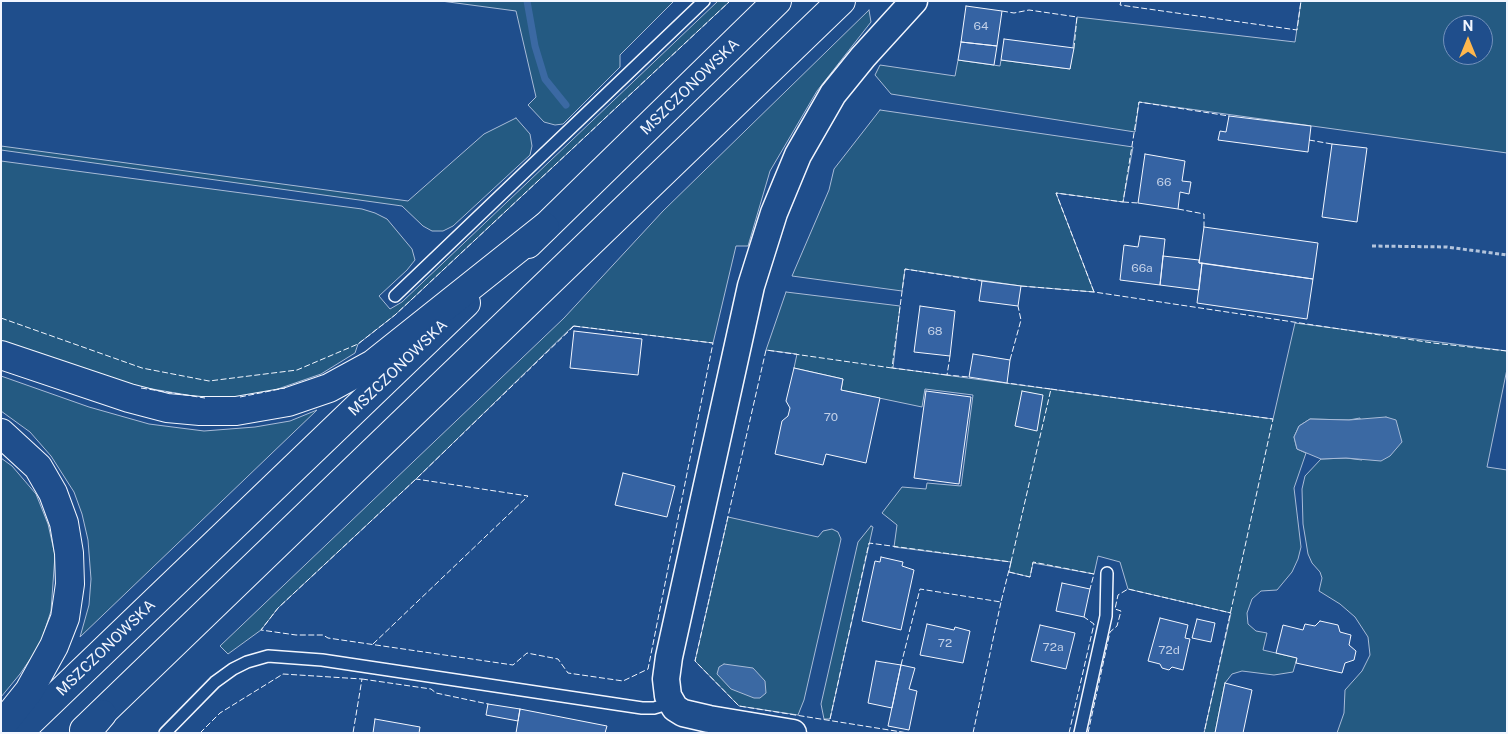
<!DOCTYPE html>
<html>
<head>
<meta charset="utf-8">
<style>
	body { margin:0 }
	#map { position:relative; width:1508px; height:734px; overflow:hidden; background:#1f4e8c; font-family:"Public Sans",sans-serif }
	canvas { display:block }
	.frame { position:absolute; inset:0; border:2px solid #f2f6ff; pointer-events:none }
	.north { position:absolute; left:1443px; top:15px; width:50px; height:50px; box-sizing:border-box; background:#1f4e8c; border:1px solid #7391ba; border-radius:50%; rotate:0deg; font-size:14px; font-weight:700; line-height:20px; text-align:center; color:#f2f6ff }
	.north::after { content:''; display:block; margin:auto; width:18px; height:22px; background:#ffb74d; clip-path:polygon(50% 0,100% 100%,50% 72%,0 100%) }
</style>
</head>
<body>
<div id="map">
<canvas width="1508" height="734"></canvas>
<div class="frame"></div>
<div class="north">N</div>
</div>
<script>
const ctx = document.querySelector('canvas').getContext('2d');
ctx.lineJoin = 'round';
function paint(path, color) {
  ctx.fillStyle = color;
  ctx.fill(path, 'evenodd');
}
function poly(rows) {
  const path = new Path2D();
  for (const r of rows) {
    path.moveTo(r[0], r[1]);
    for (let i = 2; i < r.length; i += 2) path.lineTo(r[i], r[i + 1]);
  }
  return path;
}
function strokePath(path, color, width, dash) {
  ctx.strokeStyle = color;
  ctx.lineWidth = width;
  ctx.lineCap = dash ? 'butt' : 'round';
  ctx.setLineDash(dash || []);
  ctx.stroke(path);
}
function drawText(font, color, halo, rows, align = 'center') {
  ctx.font = font + ' "Public Sans",sans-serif';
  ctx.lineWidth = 4;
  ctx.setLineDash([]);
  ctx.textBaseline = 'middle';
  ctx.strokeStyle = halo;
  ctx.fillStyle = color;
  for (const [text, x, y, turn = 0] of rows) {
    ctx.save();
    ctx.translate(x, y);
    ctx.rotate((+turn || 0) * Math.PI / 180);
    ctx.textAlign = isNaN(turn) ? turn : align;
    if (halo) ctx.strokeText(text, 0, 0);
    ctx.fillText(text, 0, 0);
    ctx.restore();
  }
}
const green = poly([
	[441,1,674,1,620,55,620,67,563,124,555,125,544,122,528,105,536,97,516,11,441,1],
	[718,1,730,1,395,315,358,344,355,353,321,374,272,391,237,397,205,398,123,384,1,342,1,161,362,209,375,213,387,219,412,249,415,260,407,270,379,296,390,309,402,302,718,1],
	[1301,1,1507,1,1507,153,1139,102,1135,132,891,94,875,75,880,65,955,76,958,60,1000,66,1001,60,1070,69,1077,17,1295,42,1301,1],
	[1453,25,1483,25,1483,55,1453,55,1453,25],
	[869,10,871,22,817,91,770,171,748,246,736,246,713,343,573,326,416,479,278,608,261,630,228,654,220,646,564,318,663,211,869,10],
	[880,110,1133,147,1123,202,1056,193,1094,292,1021,286,905,269,902,291,792,276,829,190,834,169,880,110],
	[516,118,530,134,532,146,530,155,453,226,443,231,432,231,423,226,402,206,395,205,1,150,1,146,408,201,484,134,516,118],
	[786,292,900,306,893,368,1273,419,1295,323,1507,351,1507,369,1487,467,1507,470,1507,733,1337,733,1344,713,1345,690,1362,671,1370,655,1368,637,1355,617,1340,604,1319,591,1322,578,1320,572,1312,563,1308,554,1303,524,1302,489,1305,476,1321,459,1346,458,1362,460,1360,418,1349,420,1310,419,1299,426,1294,437,1297,449,1306,453,1294,488,1301,547,1298,559,1292,572,1277,590,1261,591,1252,599,1247,613,1248,624,1256,631,1267,633,1263,650,1297,658,1293,672,1274,675,1242,671,1232,674,1225,683,1215,733,1204,733,1231,613,1128,589,1120,562,1098,556,1094,574,1033,563,1030,577,1009,572,1011,562,894,547,897,525,882,513,902,487,926,489,927,483,961,486,973,395,925,389,922,407,841,390,843,379,794,368,797,354,766,350,786,292],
	[1,376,89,407,149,424,204,431,255,427,290,421,317,410,80,637,89,605,91,579,88,540,82,514,74,492,51,456,30,432,1,411,1,376],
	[1,458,12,466,36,494,48,524,55,555,51,611,40,645,20,674,1,697,1,458],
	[728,517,818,537,823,531,832,529,838,532,841,539,804,700,798,715,739,706,695,661,728,517],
	[871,526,873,527,830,719,824,719,821,704,858,542,871,526]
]);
const water = poly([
	[1386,417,1396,420,1402,442,1390,456,1381,461,1346,458,1321,459,1297,449,1294,437,1299,426,1310,419,1349,420,1386,417],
	[724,664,753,668,765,681,766,693,760,698,754,698,731,689,717,674,719,667,724,664]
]);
const stream = poly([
	[527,1,535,46,545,79,566,105]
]);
const building = poly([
	[966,6,1002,11,997,46,961,42,966,6],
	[1004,39,1074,48,1070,69,1001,60,1004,39],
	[961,42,997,46,994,65,958,60,961,42],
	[1229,116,1311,126,1308,152,1218,140,1220,131,1226,132,1229,116],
	[1332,144,1367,148,1357,222,1322,217,1332,144],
	[1145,154,1185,161,1182,181,1191,182,1189,194,1180,192,1178,209,1138,203,1145,154],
	[1204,227,1318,243,1313,279,1199,263,1204,227],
	[1140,236,1165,239,1160,285,1120,280,1124,245,1138,247,1140,236],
	[1163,256,1199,260,1199,263,1202,263,1199,290,1160,285,1163,256],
	[1202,263,1313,279,1307,319,1197,303,1202,263],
	[982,281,1021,286,1018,306,979,301,982,281],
	[920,306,955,311,950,356,914,352,920,306],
	[574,331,642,339,638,375,570,368,574,331],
	[973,354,1010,360,1007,383,969,377,973,354],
	[794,368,843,379,841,390,880,398,866,463,826,454,823,465,775,454,782,421,788,416,790,408,786,401,794,368],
	[926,391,971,397,959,484,914,478,926,391],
	[1022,391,1043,395,1037,431,1015,426,1022,391],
	[623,473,675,486,667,517,615,505,623,473],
	[881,557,903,562,902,566,914,570,901,630,862,621,875,561,880,562,881,557],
	[1062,583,1090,589,1084,617,1056,611,1062,583],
	[1160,618,1188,625,1185,638,1190,639,1183,670,1172,667,1169,670,1162,668,1160,664,1148,661,1160,618],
	[1197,619,1215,623,1211,642,1192,638,1197,619],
	[1320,621,1338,625,1340,632,1351,635,1349,645,1356,651,1354,660,1345,663,1342,673,1296,663,1297,658,1276,653,1283,625,1303,630,1305,624,1315,626,1320,621],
	[927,624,954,630,955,627,970,631,963,663,920,655,927,624],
	[1040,625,1075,633,1066,669,1031,661,1040,625],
	[876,661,901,665,892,708,868,703,876,661],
	[901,665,915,668,909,689,917,691,909,730,888,726,901,665],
	[1225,683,1252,690,1243,733,1215,733,1225,683],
	[488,704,520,709,518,721,486,715,488,704],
	[520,709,607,726,605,733,516,733,520,709],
	[375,719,420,727,419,733,373,733,375,719]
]);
const path = poly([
	[1372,246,1447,247,1507,255]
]);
const service = poly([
	[395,296,704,1],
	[165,733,215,682,233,669,247,662,268,656,322,660,642,708,654,708,671,703],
	[1080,733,1106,616,1107,573]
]);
const tertiary = poly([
	[793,733,709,719,683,713,675,708,668,696,666,679,669,657,751,286,774,213,798,155,833,94,863,57,914,1]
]);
const secondary = poly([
	[528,244,777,1],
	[84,730,841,1],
	[18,733,466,303]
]);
const primary = poly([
	[1,433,38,467,53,493,64,523,69,553,70,584,65,618,54,646,29,691,1,726],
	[86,733,102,714]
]);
const motorway = poly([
	[1,355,129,398,167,408,200,411,236,411,288,402,329,388,373,364,545,227]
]);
const fence = poly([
	[1121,1,1120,5,1297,30,1301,1],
	[1002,11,1014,13,1029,10,1077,17,1074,48],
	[1309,140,1332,144],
	[1123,202,1138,203],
	[1178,209,1204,214,1204,227],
	[1021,286,1094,292,1433,343,1507,351],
	[1094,292,1056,193,1123,202,1139,102,1229,116],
	[1,318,142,368,209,381,297,370,358,344,395,315,730,1],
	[574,326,713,343,648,669,623,681,568,673,558,659,527,653,513,665,328,638,323,635,296,635,261,630,278,608,416,479,574,326],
	[950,356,947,375,969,377],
	[1010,360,1021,320,1018,306],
	[892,368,766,350,695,661,739,706,908,733],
	[947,375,892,368,905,269,982,281],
	[141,388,205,398],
	[1051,389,1273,419,1204,733],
	[240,397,285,388],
	[1009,572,1030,577,1033,562,1094,574,1090,589],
	[373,644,528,496,416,479],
	[901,665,920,589,1001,602,1011,562],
	[362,679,431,689,436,693,488,704],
	[830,719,869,543,1011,562,1051,389,1007,383],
	[200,733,220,713,283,674,362,679,353,733],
	[973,733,1001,602],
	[1069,733,1094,624,1084,617],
	[1088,733,1110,632,1117,626,1121,611,1115,609,1118,595,1128,589,1231,613]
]);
const numberNames = [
	["64",981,26],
	["66",1164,182],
	["66a",1142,268],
	["68",935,331],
	["70",831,417],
	["72",945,643],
	["72a",1053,647],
	["72d",1169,650]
];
const streetNames = [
	["MSZCZONOWSKA",690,87,-44],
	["MSZCZONOWSKA",398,368,-44],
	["MSZCZONOWSKA",106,648,-44]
];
paint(green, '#245a82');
strokePath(green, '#a8bbd7', 1);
paint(water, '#3b69a3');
strokePath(water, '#a8bbd7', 1);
strokePath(stream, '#3b69a3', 7);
paint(building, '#3563a3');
strokePath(building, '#f2f6ff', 1);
strokePath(service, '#f2f6ff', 14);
strokePath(tertiary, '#f2f6ff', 29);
strokePath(secondary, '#f2f6ff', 30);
strokePath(primary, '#f2f6ff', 30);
strokePath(motorway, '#f2f6ff', 30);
strokePath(path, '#b3c4dc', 3, [4, 2.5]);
strokePath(service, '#1f4e8c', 11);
strokePath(tertiary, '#1f4e8c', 26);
strokePath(secondary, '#1f4e8c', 28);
strokePath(primary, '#1f4e8c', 28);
strokePath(motorway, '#1f4e8c', 28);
strokePath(fence, '#f2f6ff', 1, [6, 2.5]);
drawText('12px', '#c3d1e8', null, numberNames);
drawText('15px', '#f2f6ff', '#1f4e8c', streetNames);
</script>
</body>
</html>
